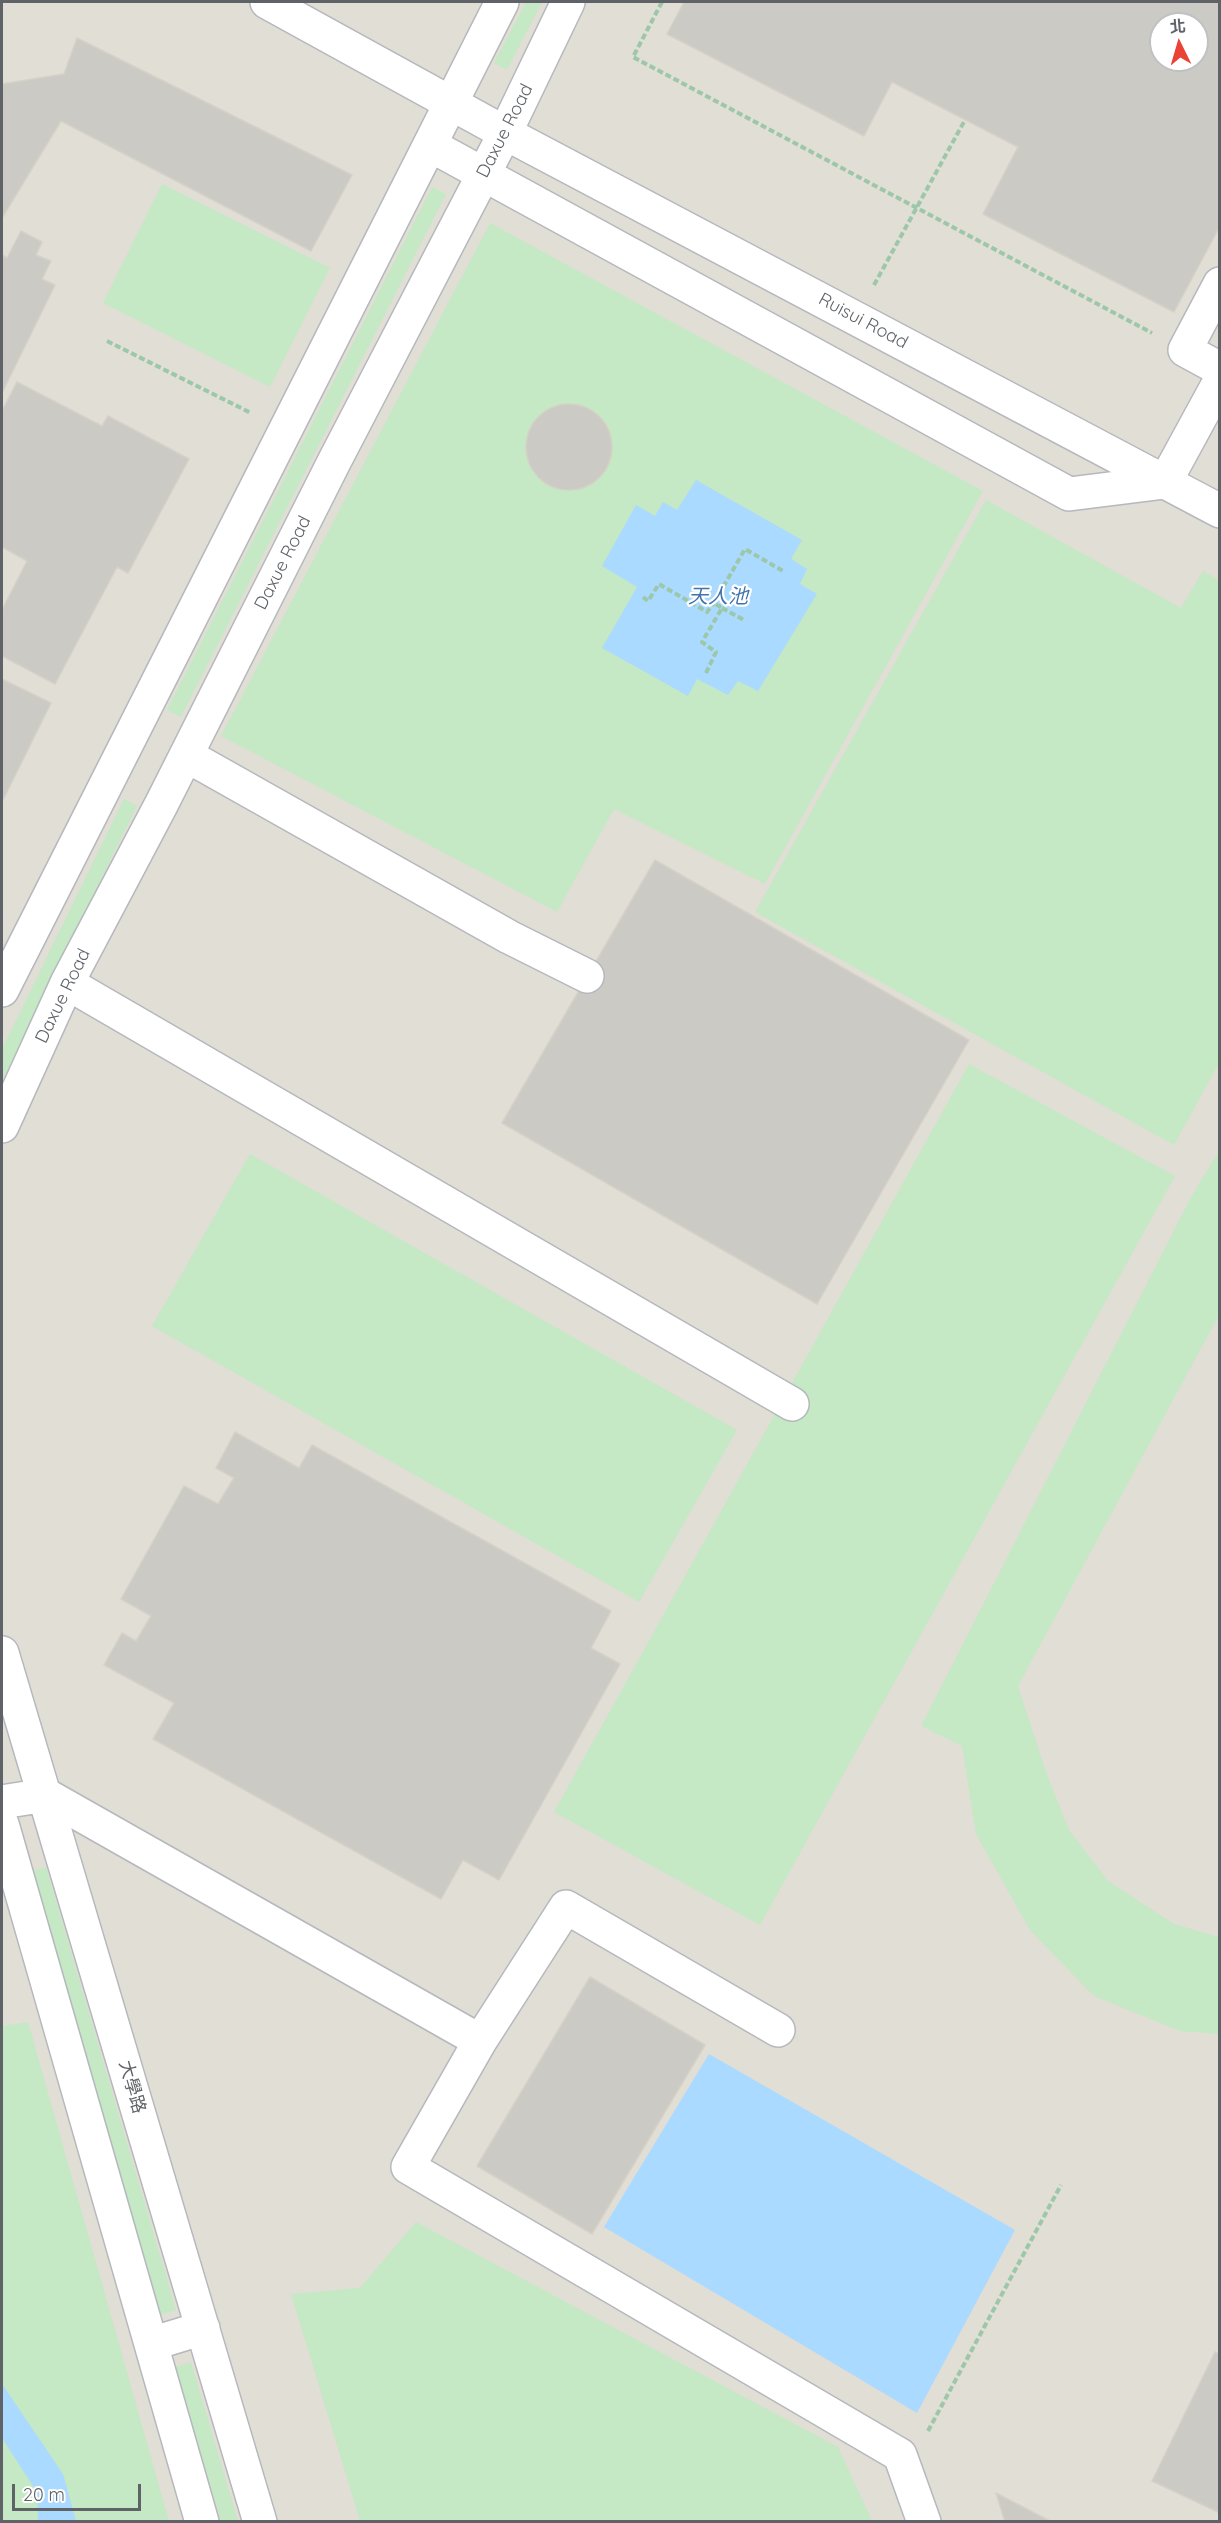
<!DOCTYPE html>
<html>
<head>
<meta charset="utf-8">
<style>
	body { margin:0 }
	#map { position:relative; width:1221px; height:2523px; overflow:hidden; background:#f1efe8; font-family:Quicksand,"Noto Sans TC",sans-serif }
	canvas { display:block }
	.frame { position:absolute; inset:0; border:3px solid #5f6368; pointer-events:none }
	.north { position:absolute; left:1149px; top:12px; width:60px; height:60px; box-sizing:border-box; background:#fff; border:2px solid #bfc1c3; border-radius:50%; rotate:355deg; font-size:16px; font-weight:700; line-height:24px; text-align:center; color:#5f6368 }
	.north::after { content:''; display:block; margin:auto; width:21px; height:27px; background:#ea4335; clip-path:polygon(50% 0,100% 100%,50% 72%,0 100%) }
	.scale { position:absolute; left:12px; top:2484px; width:129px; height:27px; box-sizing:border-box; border:3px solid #5f6368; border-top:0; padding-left:8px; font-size:18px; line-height:21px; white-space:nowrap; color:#5f6368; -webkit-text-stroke:4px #fff; paint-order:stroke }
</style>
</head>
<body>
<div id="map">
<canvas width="1221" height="2523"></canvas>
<div class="frame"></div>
<div class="north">北</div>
<div class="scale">20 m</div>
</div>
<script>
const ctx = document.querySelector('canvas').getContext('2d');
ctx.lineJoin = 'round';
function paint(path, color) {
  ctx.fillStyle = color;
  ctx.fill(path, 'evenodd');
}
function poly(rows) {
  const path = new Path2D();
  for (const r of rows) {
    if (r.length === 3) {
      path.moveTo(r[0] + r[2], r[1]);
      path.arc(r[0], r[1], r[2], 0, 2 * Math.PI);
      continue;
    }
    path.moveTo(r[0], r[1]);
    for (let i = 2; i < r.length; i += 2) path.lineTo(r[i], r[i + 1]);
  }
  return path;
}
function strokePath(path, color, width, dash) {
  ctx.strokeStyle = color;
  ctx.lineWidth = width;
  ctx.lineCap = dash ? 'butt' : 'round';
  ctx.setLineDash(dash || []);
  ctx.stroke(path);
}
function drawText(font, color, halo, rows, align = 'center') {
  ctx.font = font + ' Quicksand,"Noto Sans TC",sans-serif';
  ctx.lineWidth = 4.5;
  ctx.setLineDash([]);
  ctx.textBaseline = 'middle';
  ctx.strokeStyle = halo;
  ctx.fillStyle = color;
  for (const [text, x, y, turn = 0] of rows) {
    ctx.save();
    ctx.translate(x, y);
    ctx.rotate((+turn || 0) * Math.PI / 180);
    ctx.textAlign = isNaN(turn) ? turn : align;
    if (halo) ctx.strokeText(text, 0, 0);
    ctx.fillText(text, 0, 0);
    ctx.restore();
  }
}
const education = poly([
	[2,2,1219,2,1219,2521,2,2521],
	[1161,24,1197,24,1197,60,1161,60]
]);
const green = poly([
	[526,2,542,2,507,70,494,63],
	[162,184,330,268,270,387,103,303],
	[432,187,446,194,181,717,167,710],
	[490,223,983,491,765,884,614,809,557,912,221,736],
	[986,500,1181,608,1203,571,1219,580,1219,1063,1174,1145,755,912],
	[124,799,137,806,2,1081,2,1049],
	[969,1064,1175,1176,760,1925,554,1812],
	[1219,1151,1219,1315,1018,1686,1046,1772,1069,1830,1108,1881,1174,1924,1219,1937,1219,2034,1180,2031,1094,1996,1030,1930,976,1834,962,1746,921,1726,1190,1199],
	[250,1154,737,1430,639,1602,152,1326],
	[46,1867,176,2310,160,2315,29,1872],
	[28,2022,169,2521,2,2522,2,2026],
	[416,2222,838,2447,872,2521,360,2521,291,2294,360,2288],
	[191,2362,238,2521,221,2521,175,2367]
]);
const water = poly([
	[696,480,802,540,791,559,807,569,800,584,817,594,758,691,738,681,728,695,697,679,688,696,602,648,637,587,602,566,636,505,655,516,663,502,677,510],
	[709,2054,1015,2230,917,2413,604,2227],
	[2,2384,63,2474,76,2521,38,2521,37,2492,2,2438]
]);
const building = poly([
	[684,2,1220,2,1220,226,1174,312,983,214,1018,147,892,82,864,136,667,34,684,2],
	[1161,24,1197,24,1197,60,1161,60,1161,24],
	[77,38,352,175,311,251,61,121,2,218,2,84,64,74,77,38],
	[21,231,42,242,36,255,51,261,42,279,55,285,2,393,2,255,7,258,21,231],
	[17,382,102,426,108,416,189,459,128,573,117,567,55,684,2,656,2,610,27,561,2,547,2,411,17,382],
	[569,447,43],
	[2,679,51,703,2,802,2,679],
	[655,860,969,1040,817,1304,502,1123,655,860],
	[235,1432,299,1468,312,1445,611,1611,591,1648,620,1664,499,1880,463,1860,441,1899,153,1739,174,1703,104,1665,122,1633,136,1641,151,1616,121,1599,184,1486,218,1504,234,1478,216,1468,235,1432],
	[590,1977,705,2045,592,2234,477,2166,590,1977],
	[1215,2352,1220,2354,1220,2513,1152,2481,1215,2352],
	[996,2493,1052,2522,1005,2522,996,2493]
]);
const path = poly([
	[662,2,633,57,1152,333],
	[874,285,965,120],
	[107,341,251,413],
	[643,597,648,601,659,584,707,612,714,603],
	[722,608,744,620],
	[706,673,716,652,702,642,722,608,714,603,745,549,783,571],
	[928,2431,1061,2185]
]);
const minor = poly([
	[267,2,505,133,1220,511],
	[430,145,1069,494,1165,482,1220,381],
	[1220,284,1185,350,1220,369],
	[186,755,509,937,587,976],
	[67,983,792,1404],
	[2,990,502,2],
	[2,1126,67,983,161,805,335,460,505,133,568,2],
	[2,1653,260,2522],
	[2,1802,46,1795,480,2041,566,1907,778,2030],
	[2,1824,202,2522],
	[480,2041,408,2167,900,2455,924,2522],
	[151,2344,203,2328]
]);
const streetNames = [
	["Daxue Road",505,131,-63],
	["Ruisui Road",863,321,28],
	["Daxue Road",283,563,-63],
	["Daxue Road",63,996,-64],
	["大學路",132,2087,74]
];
const waterNames = [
	["天人池",718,597]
];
paint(education, '#e1ded6');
paint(green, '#c5e8c5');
paint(water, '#aadaff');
paint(building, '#cccac5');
strokePath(building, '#d6d1c6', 1.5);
strokePath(minor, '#b5b8bc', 36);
strokePath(path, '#9cc7a9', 4, [6, 3]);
strokePath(minor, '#fff', 33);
drawText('18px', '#5f6368', '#fff', streetNames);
drawText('italic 20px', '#4174aa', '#fff', waterNames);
</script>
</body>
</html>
